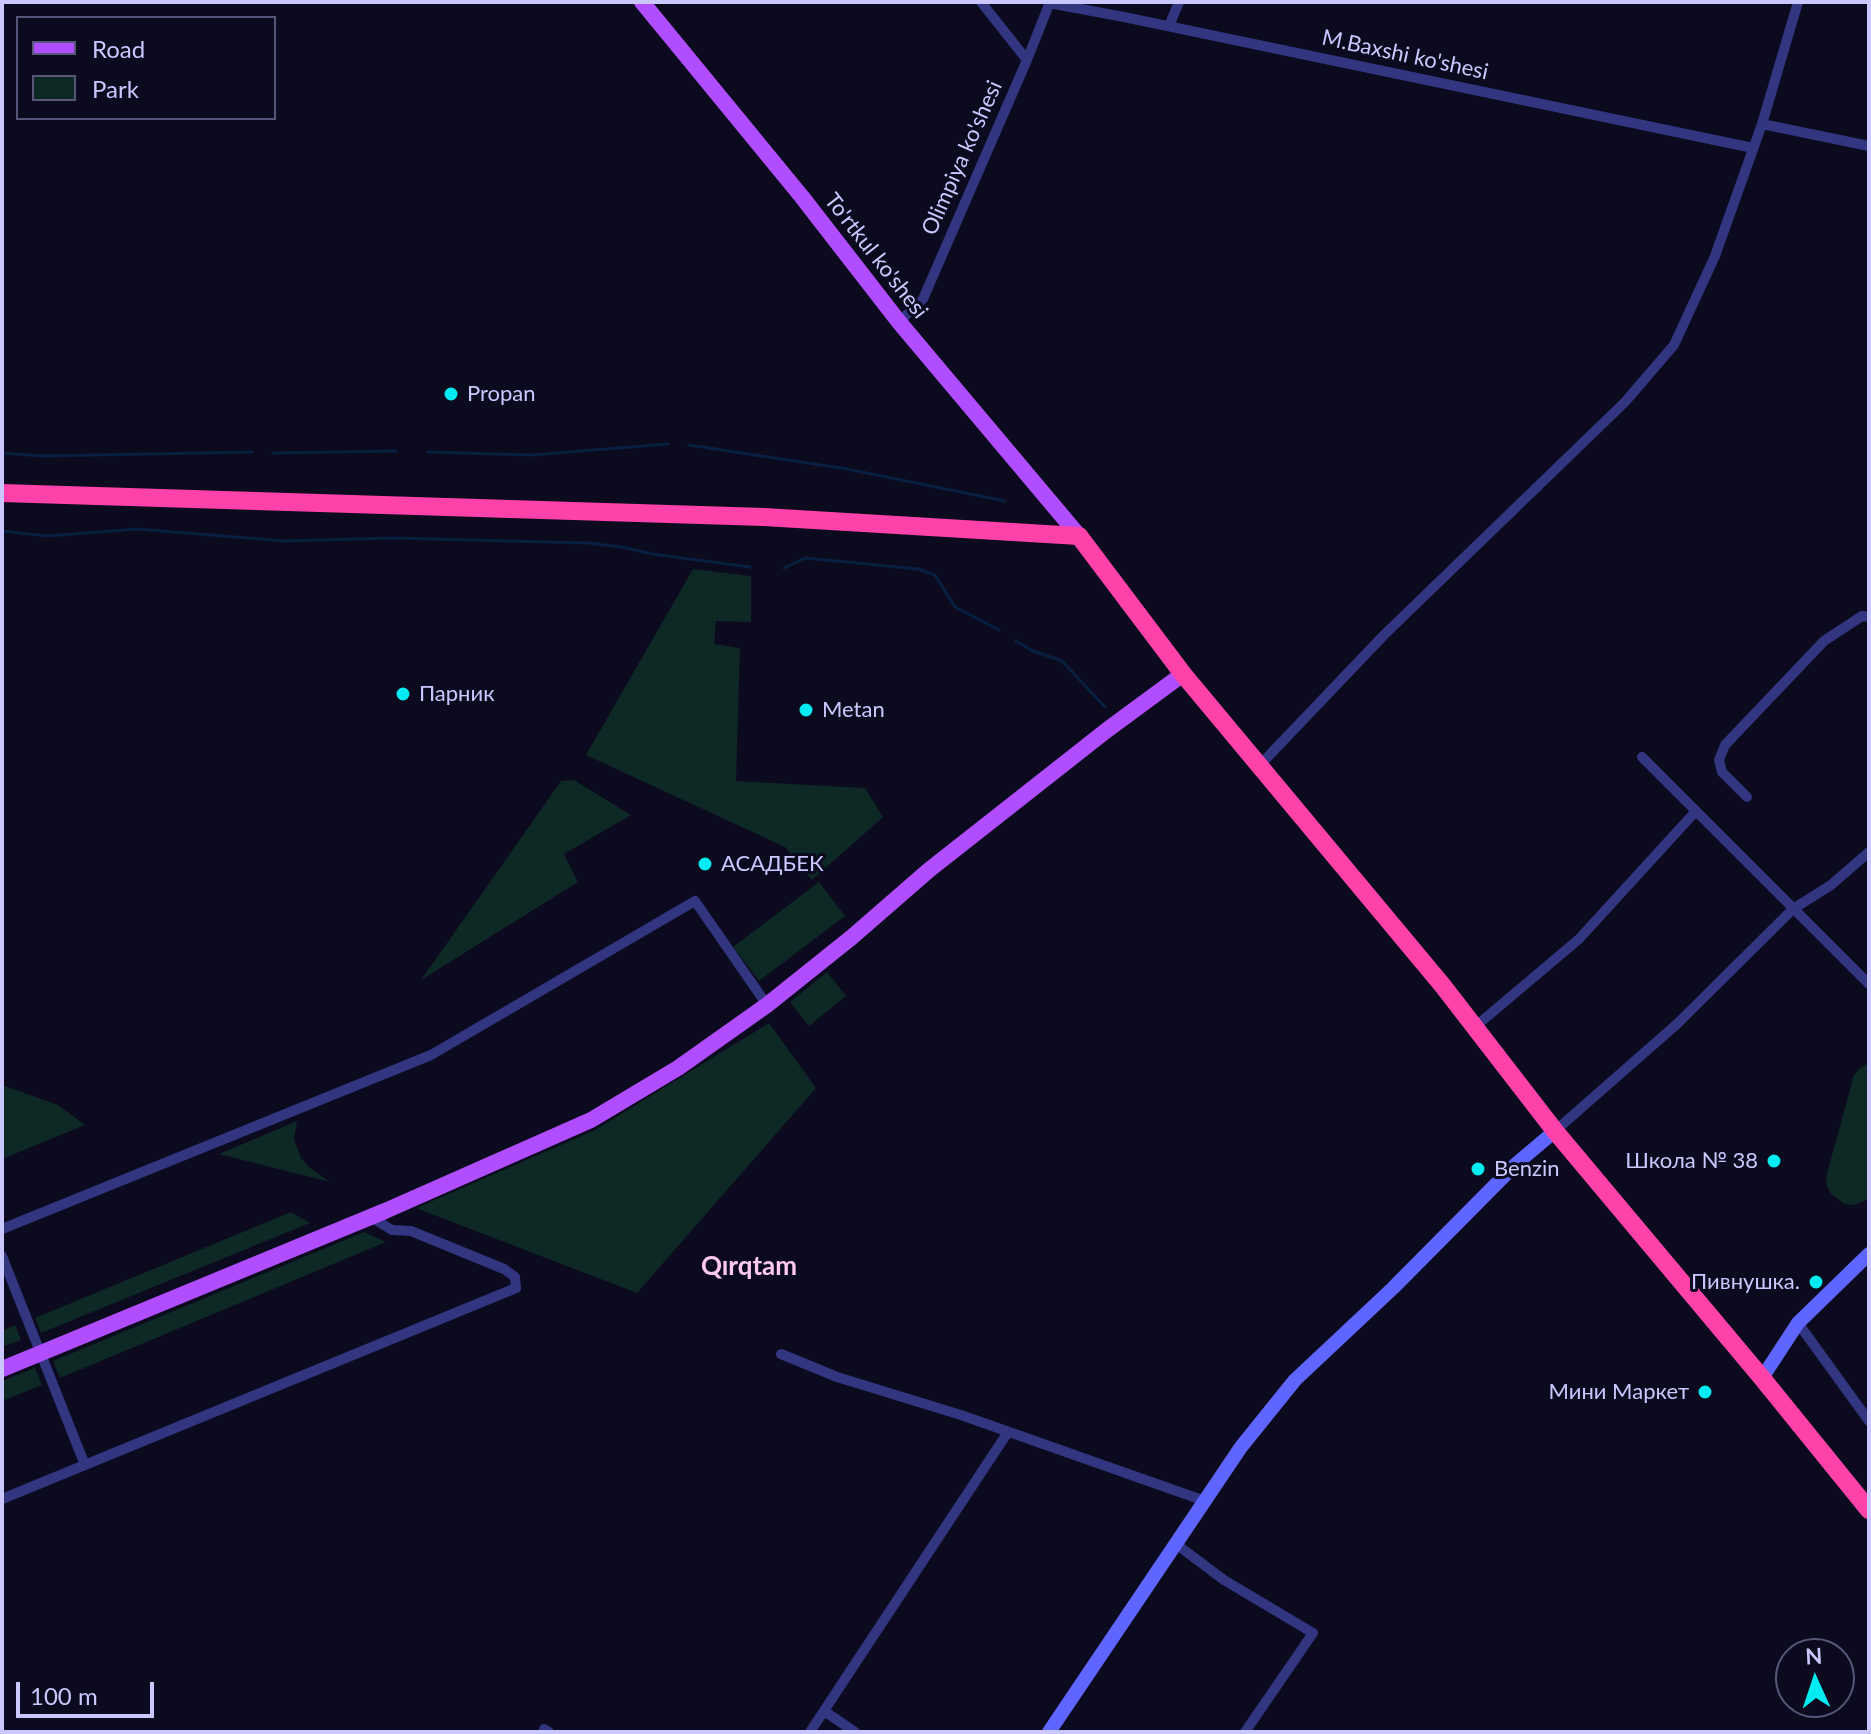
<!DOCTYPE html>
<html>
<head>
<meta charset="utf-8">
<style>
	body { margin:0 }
	#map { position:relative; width:1871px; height:1734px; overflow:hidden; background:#0c0a1e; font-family:Lato,sans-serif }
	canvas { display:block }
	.frame { position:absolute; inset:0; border:4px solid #cac7ff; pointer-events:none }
	.legend { position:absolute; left:16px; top:16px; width:260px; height:104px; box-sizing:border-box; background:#0c0a1e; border:2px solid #585678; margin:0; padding:10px 14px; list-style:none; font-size:24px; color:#cac7ff }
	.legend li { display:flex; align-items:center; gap:16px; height:40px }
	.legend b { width:40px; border:2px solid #585678 }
	.north { position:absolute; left:1775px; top:1638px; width:80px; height:80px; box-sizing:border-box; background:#0c0a1e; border:2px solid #585678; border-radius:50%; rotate:357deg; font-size:22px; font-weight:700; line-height:32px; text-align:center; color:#cac7ff }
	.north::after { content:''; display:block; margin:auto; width:28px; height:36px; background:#00ecf2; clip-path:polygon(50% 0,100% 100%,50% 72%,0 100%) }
	.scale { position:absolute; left:16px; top:1682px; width:138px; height:36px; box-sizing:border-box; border:4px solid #cac7ff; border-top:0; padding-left:10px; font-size:24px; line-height:28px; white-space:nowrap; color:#cac7ff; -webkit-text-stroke:6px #0c0a1e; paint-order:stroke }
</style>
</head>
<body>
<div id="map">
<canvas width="1871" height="1734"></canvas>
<div class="frame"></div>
<ul class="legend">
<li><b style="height:10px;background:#b04eff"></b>Road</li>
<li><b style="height:22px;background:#0d2825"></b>Park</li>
</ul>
<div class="north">N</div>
<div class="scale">100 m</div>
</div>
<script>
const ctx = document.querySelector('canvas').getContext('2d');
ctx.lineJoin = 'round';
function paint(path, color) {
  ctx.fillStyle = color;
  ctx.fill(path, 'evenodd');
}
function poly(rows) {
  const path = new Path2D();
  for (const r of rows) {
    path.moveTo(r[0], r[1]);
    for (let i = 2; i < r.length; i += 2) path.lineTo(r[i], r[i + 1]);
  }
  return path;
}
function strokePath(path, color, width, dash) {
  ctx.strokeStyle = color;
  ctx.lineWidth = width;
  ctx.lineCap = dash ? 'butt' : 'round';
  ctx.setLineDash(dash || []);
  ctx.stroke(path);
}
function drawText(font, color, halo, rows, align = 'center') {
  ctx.font = font + ' Lato,sans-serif';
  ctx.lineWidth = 6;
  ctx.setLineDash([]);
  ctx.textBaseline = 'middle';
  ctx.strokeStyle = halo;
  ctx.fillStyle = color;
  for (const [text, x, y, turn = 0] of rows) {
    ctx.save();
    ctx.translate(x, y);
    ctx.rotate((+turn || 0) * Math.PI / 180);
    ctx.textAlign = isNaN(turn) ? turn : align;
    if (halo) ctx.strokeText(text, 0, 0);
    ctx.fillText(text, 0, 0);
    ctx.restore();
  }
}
const green = poly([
	[693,569,751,576,751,622,716,621,714,644,740,648,736,781,865,788,883,817,812,880,785,847,586,755],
	[574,780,631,815,564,854,578,882,421,980,561,781],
	[819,882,845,916,759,981,733,947],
	[827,972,846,996,809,1026,790,1002],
	[769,1023,816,1088,637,1293,416,1208,595,1130],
	[1869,1063,1869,1199,1854,1205,1845,1204,1831,1194,1827,1186,1826,1177,1854,1075,1860,1068],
	[2,1085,58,1105,85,1125,2,1159],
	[297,1121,294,1139,301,1158,309,1167,330,1182,219,1154],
	[291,1212,310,1223,41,1333,35,1318],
	[364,1232,386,1242,60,1378,53,1361],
	[15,1325,21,1340,2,1347,2,1331],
	[35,1368,42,1385,2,1401,2,1381]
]);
const stream = poly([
	[689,445,847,469,1005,501],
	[428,452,532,455,668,444],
	[2,453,43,456,252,452],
	[273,453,396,451],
	[2,531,47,536,137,529,284,541,393,538,588,543,622,547,652,554,750,567],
	[784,568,805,558,918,569,935,575,955,607,999,630],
	[1016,641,1031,650,1062,661,1105,707]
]);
const street = poly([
	[981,2,1027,60],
	[1049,3,1124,17,1753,148],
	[1169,26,1179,2],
	[1762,124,1869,146],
	[899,322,923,299,1027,60,1050,2],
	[1642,757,1869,984],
	[1260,765,1384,635,1625,402,1674,345,1715,256,1762,124,1798,2],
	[1747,797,1722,772,1719,760,1725,745,1824,641,1862,616,1869,617],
	[1476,1026,1579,939,1696,811],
	[1555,1131,1677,1024,1793,909,1831,885,1869,852],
	[2,1229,431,1055,695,901,767,1005],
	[2,1256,85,1465],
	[1798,1323,1869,1421],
	[781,1354,837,1377,961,1415,1205,1501],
	[2,1499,516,1288,515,1277,504,1269,411,1231,392,1230,371,1217],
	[1176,1544,1224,1580,1313,1633,1245,1732],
	[824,1711,855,1732],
	[544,1729,549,1732],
	[810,1732,1008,1432]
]);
const secondary = poly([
	[1762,1378,1798,1323,1869,1254],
	[1049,1732,1241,1447,1295,1380,1393,1288,1516,1164,1555,1131]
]);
const primary = poly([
	[642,2,802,197,899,322,1079,536],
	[2,1369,385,1211,591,1120,678,1068,767,1005,852,937,929,870,1107,730,1183,674]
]);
const highway = poly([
	[2,493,764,517,1079,536,1183,674,1443,986,1555,1131,1762,1378,1869,1510]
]);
const markers = [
	[451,394,8,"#00ecf2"],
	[403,694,8,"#00ecf2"],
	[806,710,8,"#00ecf2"],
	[705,864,8,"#00ecf2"],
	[1774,1161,8,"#00ecf2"],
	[1478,1169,8,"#00ecf2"],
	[1816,1282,8,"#00ecf2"],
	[1705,1392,8,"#00ecf2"]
];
const streetNames = [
	["M.Baxshi ko'shesi",1405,55,12],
	["Olimpiya ko'shesi",962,158,-66],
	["To'rtkul ko'shesi",876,256,52]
];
const poiNames = [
	["Propan",467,394],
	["Парник",419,694],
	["Metan",822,710],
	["АСАДБЕК",721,864],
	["Школа № 38",1758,1161,"right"],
	["Benzin",1494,1169],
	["Пивнушка.",1800,1282,"right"],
	["Мини Маркет",1689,1392,"right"]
];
const quarterNames = [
	["Qırqtam",749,1267]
];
paint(green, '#0d2825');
strokePath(stream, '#082040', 3);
strokePath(street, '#323580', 10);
strokePath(secondary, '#5e66ff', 14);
strokePath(primary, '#b04eff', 16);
strokePath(highway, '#ff42aa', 18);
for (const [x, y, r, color] of markers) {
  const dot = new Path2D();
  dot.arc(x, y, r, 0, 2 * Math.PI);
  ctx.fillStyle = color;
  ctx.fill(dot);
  strokePath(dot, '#0c0a1e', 3);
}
drawText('22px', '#cac7ff', '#0c0a1e', streetNames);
drawText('22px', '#cac7ff', '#0c0a1e', poiNames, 'left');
drawText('bold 26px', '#ffc9ef', '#0c0a1e', quarterNames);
</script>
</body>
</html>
